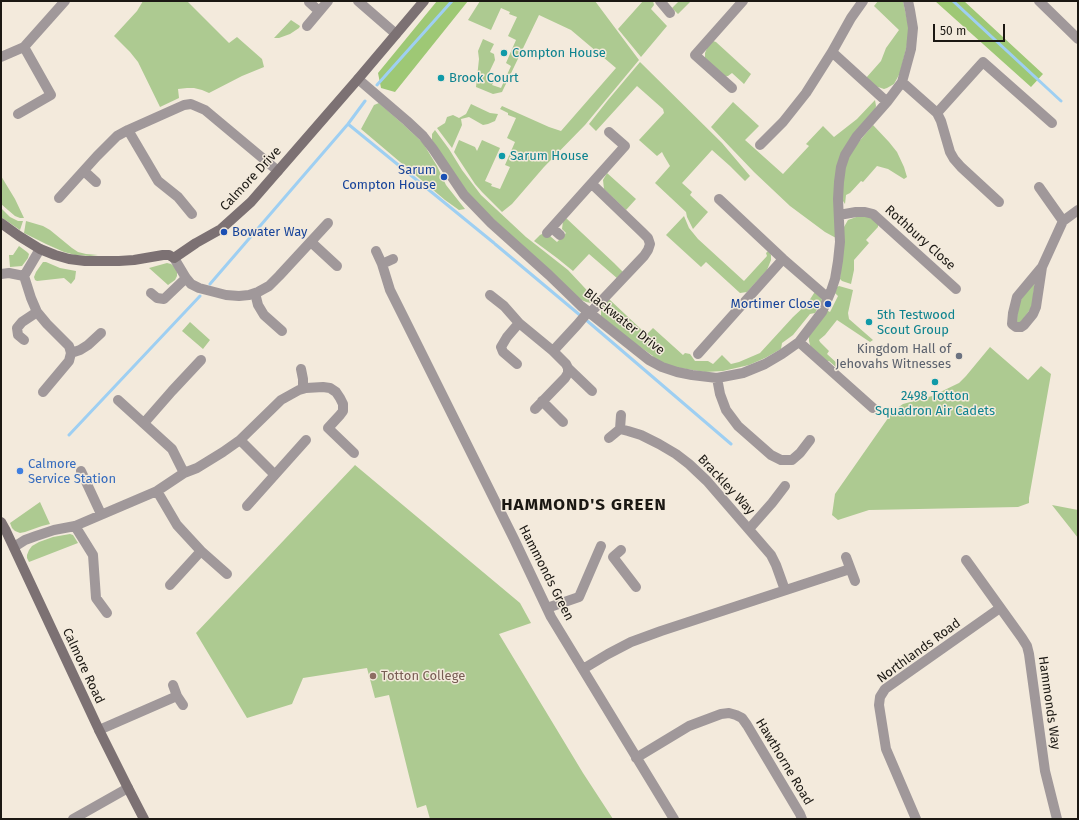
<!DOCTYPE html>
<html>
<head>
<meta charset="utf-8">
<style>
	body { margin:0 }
	#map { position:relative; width:1079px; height:820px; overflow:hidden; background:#f3eadc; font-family:"Fira Sans",sans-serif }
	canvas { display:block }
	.frame { position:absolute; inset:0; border:2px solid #1b1813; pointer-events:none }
	.scale { position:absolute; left:933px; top:24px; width:72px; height:18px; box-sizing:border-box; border:2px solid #1b1813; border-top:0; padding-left:5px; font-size:12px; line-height:14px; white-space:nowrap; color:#1b1813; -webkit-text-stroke:3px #f3eadc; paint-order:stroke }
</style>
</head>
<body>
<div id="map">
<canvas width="1079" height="820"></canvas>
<div class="frame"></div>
<div class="scale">50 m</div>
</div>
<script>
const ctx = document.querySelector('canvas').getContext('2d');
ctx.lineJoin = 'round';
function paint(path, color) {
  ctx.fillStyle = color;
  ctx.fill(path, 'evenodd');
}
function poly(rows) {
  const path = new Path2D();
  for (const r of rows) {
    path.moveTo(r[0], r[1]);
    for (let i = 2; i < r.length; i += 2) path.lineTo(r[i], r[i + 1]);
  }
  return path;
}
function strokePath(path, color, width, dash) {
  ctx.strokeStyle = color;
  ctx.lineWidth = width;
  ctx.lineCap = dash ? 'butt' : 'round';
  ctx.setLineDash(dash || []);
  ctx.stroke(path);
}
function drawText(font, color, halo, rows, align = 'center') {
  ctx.font = font + ' "Fira Sans",sans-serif';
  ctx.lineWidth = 3;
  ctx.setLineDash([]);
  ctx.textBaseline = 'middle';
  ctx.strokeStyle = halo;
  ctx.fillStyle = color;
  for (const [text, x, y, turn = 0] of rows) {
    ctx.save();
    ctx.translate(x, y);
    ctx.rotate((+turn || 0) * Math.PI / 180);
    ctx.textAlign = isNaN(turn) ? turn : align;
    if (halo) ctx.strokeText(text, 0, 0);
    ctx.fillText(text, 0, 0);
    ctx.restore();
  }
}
const green = poly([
	[143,1,187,1,229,43,237,37,262,59,264,67,242,76,209,93,202,90,194,88,187,88,178,89,179,98,160,107,138,62,130,52,114,36,137,11],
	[480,1,595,1,639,60,585,125,544,167,512,204,502,212,482,192,475,184,454,152,459,140,475,147,477,151,482,140,500,148,485,181,492,184,491,186,500,189,510,167,505,165,515,142,507,138,516,118,508,115,508,113,500,109,502,106,549,127,561,131,616,68,571,30,539,15,502,92,493,94,476,87,479,59,478,51,483,39,494,44,490,52,494,54,495,60,486,79,493,83,492,85,501,88,511,66,506,63,516,40,508,36,517,17,509,14,510,12,501,8,491,30,468,20],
	[643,1,653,1,654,5,651,9,667,26,641,57,618,29],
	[679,1,691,1,678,14,672,8],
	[878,1,903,1,909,28,908,41,900,73,894,84,887,88,884,89,875,86,866,78,881,61,886,48,899,30,874,6],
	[291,20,300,26,299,28,290,34,279,38,274,38],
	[713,41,716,42,751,74,744,84,732,73,728,76,722,77,705,58,705,53,707,48],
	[640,62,722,143,750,176,745,181,730,166,712,150,682,183,692,192,690,195,708,212,693,229,687,217,686,212,655,183,670,166,664,156,662,152,657,156,639,140,664,113,663,109,637,86,596,131,589,124,608,100],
	[875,100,876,106,875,110,849,140,836,238,825,232,790,206,754,172,711,127,733,102,759,126,745,140,783,174,809,146,806,144,823,126,834,137,857,119],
	[379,103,404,125,423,143,437,166,446,185,465,209,459,210,445,200,361,129,374,105],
	[471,104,490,113,498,114,495,121,488,124,483,125,469,117,461,119,462,125,452,148,437,128,445,123,447,117,453,115,459,118,466,114],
	[873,125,889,142,897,152,904,167,907,177,904,179,888,169,877,166,863,182,861,181,850,193,846,195,845,204,843,201,842,193,846,162,851,151],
	[435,130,449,149,462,170,481,195,526,237,568,270,597,301,591,303,586,302,579,299,469,196,432,140,432,134],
	[607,173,636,199,626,210,604,189,603,180],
	[1,176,15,199,24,218,20,218,15,216,1,204],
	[1,208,10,217,18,221,23,221,20,230,1,217],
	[684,216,689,228,698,239,744,281,767,256,766,253,769,250,771,255,771,260,767,270,747,292,740,293,706,262,701,267,666,235],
	[859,216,869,216,878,223,878,227,866,240,869,243,854,260,854,270,851,284,842,281,840,279,844,227,848,220],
	[566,218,614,263,624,273,618,279,589,254,573,271,557,258,534,241,540,235,542,234,550,236,557,242,566,233,562,229,563,221],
	[26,221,43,226,50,230,72,248,78,252,86,254,98,255,90,256,75,255,64,252,46,244,24,233],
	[19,246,27,252,29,254,28,258,22,266,10,267,9,255,13,255],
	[43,262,46,262,60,268,76,271,75,279,71,284,64,278,37,281,35,280,34,277,36,272],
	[167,263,171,264,175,267,177,272,177,276,175,280,168,285,149,268],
	[1035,280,1032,307,1020,323,1017,323,1018,304],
	[839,286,853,290,848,313,849,319,873,340,870,342,837,320,825,335,819,340,820,342,829,351,827,354,839,365,837,368,829,361,825,362,811,349,809,341,809,336,826,310,830,312,838,296,835,293,837,287],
	[816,290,820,295,822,299,821,303,815,313,810,314,793,335,782,343,781,349,765,358,749,365,723,371,705,372,674,367,654,359,653,356,633,342,601,316,601,311,603,306,609,299,644,332,647,334,653,328,683,355,685,353,690,354,695,361,708,361,713,364,722,355,731,364,739,362,760,353,793,317,807,304],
	[190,322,210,340,203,349,182,331],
	[990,347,1028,380,1041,366,1051,374,1029,498,1029,503,1018,507,869,510,838,520,832,515,835,494,893,411,903,404,932,396,959,383,966,376],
	[355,465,520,603,531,623,499,634,583,773,613,819,430,819,426,805,417,808,389,695,375,698,367,668,303,678,292,704,247,718,196,633],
	[40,502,50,524,42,526,25,532,20,533,15,531,12,528,10,523],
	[1052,505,1078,510,1078,538,1071,529],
	[70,534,73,535,78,543,29,562,27,558,27,555,29,550,32,546,39,542,53,537]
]);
const forest = poly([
	[437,1,468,1,395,92,381,88,378,73],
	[935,1,964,1,1043,74,1031,87]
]);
const stream = poly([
	[953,1,1061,101],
	[377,85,452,1],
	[348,124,494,243],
	[495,244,581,316],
	[210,284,348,124,365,101],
	[585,319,731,444],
	[69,435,200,296]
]);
const street = poly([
	[358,1,396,34],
	[660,1,670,13],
	[1039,1,1078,39],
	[309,2,319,11],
	[307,26,328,1],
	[832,52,887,102],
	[1,57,24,47,65,1],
	[358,79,407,121,423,136,433,149,464,195,491,223,549,275,581,306,649,360,662,367,677,372,692,375,717,378,743,373,765,364,782,354,799,342,822,312,831,291,835,279,838,261,840,242,838,199,839,182,841,167,845,155,857,136,887,102,902,82,911,49,913,28,910,10,908,1],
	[902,82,937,113],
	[732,88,695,55,743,1],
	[18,114,51,95,24,47],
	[128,130,158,181,178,197,192,214],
	[760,145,783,122,806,93,832,52,851,18,863,1],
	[84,171,96,182],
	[1039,187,1063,221],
	[59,198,97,156,117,136,128,130,184,105,191,104,205,110,278,171],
	[719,199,783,259,828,298],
	[999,202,961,167,954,159,950,152,941,121,937,113,983,62,1052,123],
	[839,215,856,212,865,212,873,214,956,289],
	[552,228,560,235],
	[547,233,625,146,609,132],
	[311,242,337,266],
	[376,251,382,264,390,290,406,322,514,539,551,617,674,819],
	[174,258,186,278,191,284,199,288,226,295,239,296,249,295,258,292,269,286,279,276,328,223],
	[382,264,393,259],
	[1042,267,1036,307,1033,314,1024,325,1021,327,1016,327,1012,324,1013,313,1017,297,1042,267,1063,221,1078,210],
	[1,274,9,273,24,276,31,298,37,312,47,324,69,346,71,353,69,361,43,392],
	[24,276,40,249],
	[151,293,157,298,164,299,186,278],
	[255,293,258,305,264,315,282,331],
	[490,295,504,306,519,323],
	[590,313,644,256,648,250,650,244,648,238,642,232,592,184],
	[24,340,18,335,17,328,22,322,37,312],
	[799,342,873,408],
	[553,351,577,325,588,312],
	[71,353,80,350,88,345,101,333],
	[698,354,783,259],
	[517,364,503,352,501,347,507,337,519,323,553,351,566,364,568,368,568,373,565,378,535,409],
	[568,368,592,391],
	[301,369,303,379,303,389],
	[717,378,720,394,726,410,738,426,771,455,781,460,792,460,800,453,810,440],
	[118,400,172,449,184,473],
	[542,401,563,422],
	[144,423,172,391,201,360],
	[620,429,621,415],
	[609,438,620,429,628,431,641,435,659,444,676,454,689,464,707,481,771,555,776,565,785,590],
	[240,440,274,474],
	[81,471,101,514],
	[157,491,177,525,201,551],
	[247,506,306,440],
	[75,526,93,555,96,598,107,613],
	[749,529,772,503,785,486],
	[14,547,25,540,36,536,54,530,75,526,157,491,184,473,197,468,223,452,240,440,281,400,299,390,306,388,323,387,330,388,336,392,340,398,343,404,343,411,340,415,328,428,354,453],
	[621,550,613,557,636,587],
	[846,557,855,581],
	[966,560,1022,638,1027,646,1029,654,1045,771,1057,819],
	[170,585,201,551,227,574],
	[547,608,579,597,601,546],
	[583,669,608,654,631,642,661,631,850,569],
	[173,685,177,696,183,705],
	[99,730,177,696],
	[636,758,689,726,721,714,729,713,736,715,742,718,747,725,800,814,802,819],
	[73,819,128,788],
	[916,819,886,749,879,705,880,697,885,689,1000,608]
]);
const secondary = poly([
	[1,223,19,236,40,249,55,255,69,259,85,261,119,261,134,260,163,255,169,255,174,258,196,243,221,229,251,202,358,79,424,1],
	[1,522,6,531,99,730,128,788,144,819]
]);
const markers = [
	[504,53,4,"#0f9aa8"],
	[441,78,4,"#0f9aa8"],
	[502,156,4,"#0f9aa8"],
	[444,177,4,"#1a4fb4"],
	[224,232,4,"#1a4fb4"],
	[828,304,4,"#1a4fb4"],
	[869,322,4,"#0f9aa8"],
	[959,356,4,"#6b7280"],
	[935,382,4,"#0f9aa8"],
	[20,471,4,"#3f7fe0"],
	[373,676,4,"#8d6e63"]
];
const cultureNames = [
	["Compton House",512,53],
	["Brook Court",449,78],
	["Sarum House",510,156],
	["5th Testwood",877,315],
	["Scout Group",877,330],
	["2498 Totton",935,396,"center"],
	["Squadron Air Cadets",935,411,"center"]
];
const transitNames = [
	["Sarum",436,170],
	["Compton House",436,185],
	["Bowater Way",232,232,"left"],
	["Mortimer Close",820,304]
];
const streetNames = [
	["Calmore Drive",251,179,-47],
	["Rothbury Close",920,238,42],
	["Blackwater Drive",624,322,38],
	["Brackley Way",726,485,47],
	["Hammonds Green",546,573,63],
	["Northlands Road",919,651,-36],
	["Calmore Road",83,666,65],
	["Hammonds Way",1049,703,82],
	["Hawthorne Road",784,762,59]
];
const worshipNames = [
	["Kingdom Hall of",951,349],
	["Jehovahs Witnesses",951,364]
];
const shopNames = [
	["Calmore",28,464],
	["Service Station",28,479]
];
const educationNames = [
	["Totton College",381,676]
];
const districtNames = [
	["HAMMOND'S GREEN",584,505]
];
paint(green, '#adca91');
paint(forest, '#9ec875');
strokePath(stream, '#9ecff2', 3);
strokePath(street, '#a0989a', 10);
strokePath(secondary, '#7c7173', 10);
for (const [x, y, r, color] of markers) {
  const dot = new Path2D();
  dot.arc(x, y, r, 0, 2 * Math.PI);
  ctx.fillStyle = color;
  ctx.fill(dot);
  strokePath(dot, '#f3eadc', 1.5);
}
drawText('13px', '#0d838f', '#f3eadc', cultureNames, 'left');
drawText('13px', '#164399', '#f3eadc', transitNames, 'right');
drawText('13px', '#1b1813', '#f3eadc', streetNames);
drawText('13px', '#5b616d', '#f3eadc', worshipNames, 'right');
drawText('13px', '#366cbe', '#f3eadc', shopNames, 'left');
drawText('13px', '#785e54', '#f3eadc', educationNames, 'left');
ctx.letterSpacing = '1px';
drawText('bold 17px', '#1b1813', '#f3eadc', districtNames);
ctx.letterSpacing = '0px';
</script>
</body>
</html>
